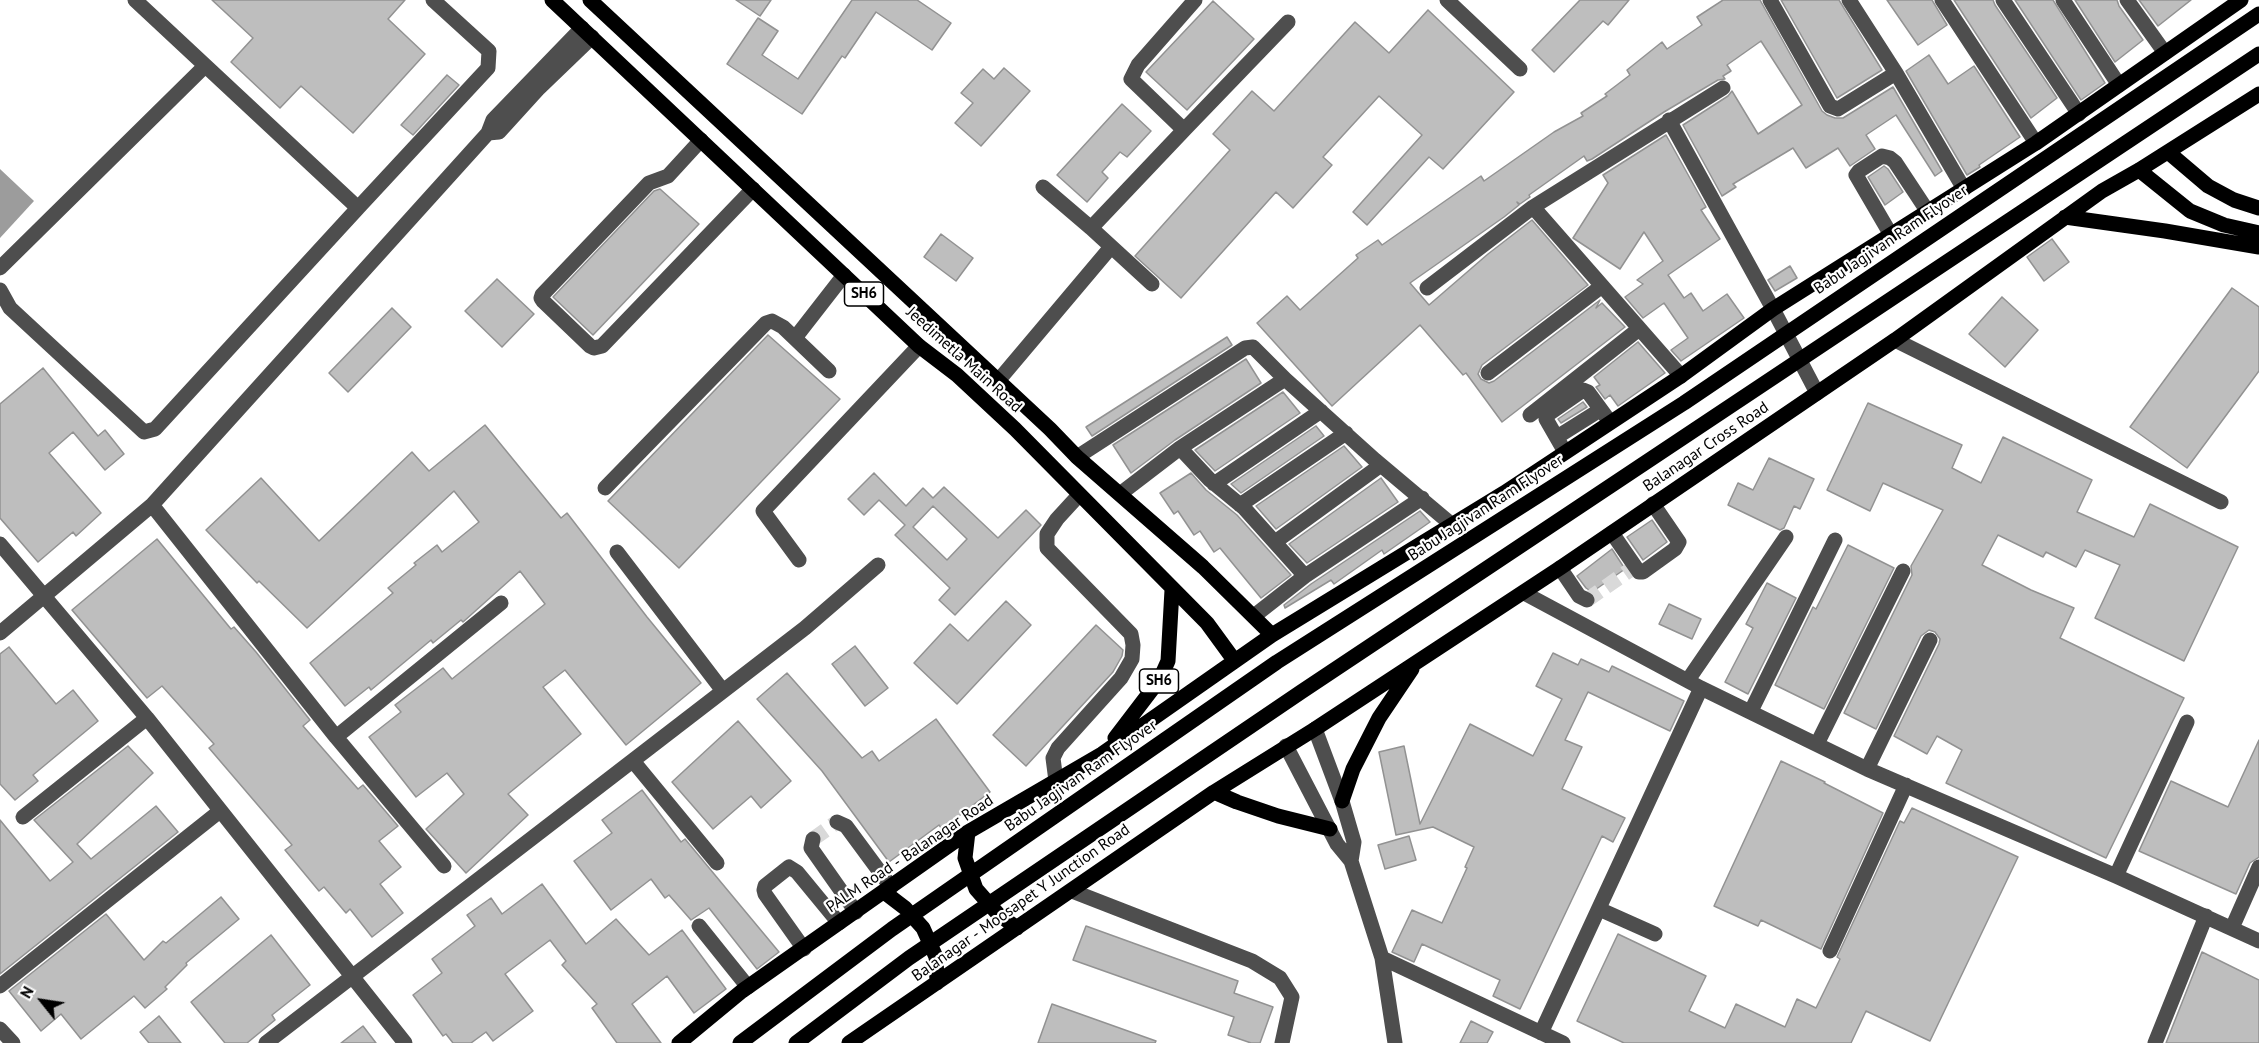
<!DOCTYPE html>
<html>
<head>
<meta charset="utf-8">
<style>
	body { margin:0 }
	#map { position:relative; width:2259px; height:1043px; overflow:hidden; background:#fff; font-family:"PT Sans",sans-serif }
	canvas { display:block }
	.north { position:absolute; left:12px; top:971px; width:60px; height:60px; -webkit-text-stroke:4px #fff; paint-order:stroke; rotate:300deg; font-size:16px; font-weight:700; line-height:24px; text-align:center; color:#000 }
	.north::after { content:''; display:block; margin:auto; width:21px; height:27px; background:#000; clip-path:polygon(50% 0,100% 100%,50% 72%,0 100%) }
</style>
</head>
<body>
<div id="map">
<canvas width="2259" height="1043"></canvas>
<div class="north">N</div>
</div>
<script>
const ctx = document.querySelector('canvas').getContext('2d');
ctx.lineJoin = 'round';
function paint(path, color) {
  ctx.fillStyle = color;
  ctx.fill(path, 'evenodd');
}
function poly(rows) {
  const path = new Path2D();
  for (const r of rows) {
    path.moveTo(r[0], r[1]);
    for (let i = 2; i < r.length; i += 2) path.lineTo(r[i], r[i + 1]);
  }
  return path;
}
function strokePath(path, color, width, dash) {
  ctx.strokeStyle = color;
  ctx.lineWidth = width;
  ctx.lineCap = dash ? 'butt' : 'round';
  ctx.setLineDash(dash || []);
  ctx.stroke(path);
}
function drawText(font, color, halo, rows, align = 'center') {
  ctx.font = font + ' "PT Sans",sans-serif';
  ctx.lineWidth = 4.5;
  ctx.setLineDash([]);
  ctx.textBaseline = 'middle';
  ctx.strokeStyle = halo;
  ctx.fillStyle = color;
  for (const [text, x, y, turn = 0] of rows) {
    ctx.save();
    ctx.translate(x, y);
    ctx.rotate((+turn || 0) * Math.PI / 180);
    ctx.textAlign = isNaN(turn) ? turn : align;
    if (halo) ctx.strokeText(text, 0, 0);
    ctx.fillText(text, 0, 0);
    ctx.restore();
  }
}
const water = poly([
	[0,169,34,201,0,238]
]);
const building = poly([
	[212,0,405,0,388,19,425,54,353,133,301,86,280,108,231,62,253,38,212,0],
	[736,0,771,0,760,16,736,0],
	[852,0,917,0,951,23,932,50,876,12,845,58,842,56,802,114,727,64,758,18,778,31,762,55,798,79,852,0],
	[1580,0,1629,0,1608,25,1603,21,1554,72,1532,50,1580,0],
	[1723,0,1760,0,1822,111,1827,115,1835,118,1843,118,1893,87,1942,171,1935,176,1896,115,1866,135,1875,149,1850,166,1838,148,1806,168,1793,148,1733,184,1736,187,1722,196,1683,125,1728,96,1732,91,1758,134,1802,105,1761,41,1727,65,1731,71,1723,76,1725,79,1718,80,1664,112,1592,159,1587,161,1584,156,1529,195,1530,197,1520,204,1517,202,1519,205,1504,217,1410,283,1429,305,1488,254,1532,220,1588,285,1482,365,1478,374,1481,379,1489,383,1494,381,1600,300,1596,308,1602,303,1625,327,1502,422,1466,373,1463,375,1420,325,1332,406,1257,323,1287,296,1300,310,1358,258,1356,255,1378,240,1382,245,1481,176,1484,181,1554,132,1583,116,1581,113,1607,96,1605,94,1630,75,1627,70,1662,42,1667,49,1702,25,1697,17,1723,0],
	[1781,0,1839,0,1882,70,1837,98,1781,0],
	[1887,0,1932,0,1947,25,1918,45,1887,0],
	[1954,0,1993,0,1995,5,2057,98,2031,118,1954,0],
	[2015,0,2053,0,2105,83,2081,100,2015,0],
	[2075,0,2117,0,2119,6,2143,40,2115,62,2075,0],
	[2139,0,2191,0,2158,26,2139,0],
	[1213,1,1254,39,1187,110,1146,72,1213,1],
	[1428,10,1514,92,1443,169,1429,157,1367,225,1353,212,1422,135,1379,96,1323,157,1332,165,1293,208,1276,192,1181,298,1135,256,1230,150,1213,134,1252,91,1274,111,1355,22,1389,53,1428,10],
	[1929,55,1948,84,1974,66,2020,137,1979,165,1980,167,1967,175,1906,71,1929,55],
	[1004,68,1030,91,981,146,955,123,973,103,961,93,983,69,994,79,1004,68],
	[447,75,459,85,413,135,401,125,447,75],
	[1122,104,1151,131,1127,157,1120,152,1102,172,1108,178,1087,202,1057,175,1122,104],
	[1666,135,1706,207,1701,210,1720,239,1668,275,1684,298,1691,293,1703,311,1727,294,1744,318,1681,361,1671,350,1688,338,1664,303,1643,318,1625,297,1643,284,1637,280,1663,261,1644,232,1620,269,1573,238,1608,183,1603,175,1666,135],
	[1884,166,1888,169,1903,192,1885,205,1868,177,1884,166],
	[660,189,699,224,593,335,553,297,654,191,660,189],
	[941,234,973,258,956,281,924,257,941,234],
	[2052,239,2069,262,2044,281,2027,257,2052,239],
	[1790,266,1797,278,1775,291,1768,280,1790,266],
	[497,279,534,314,502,347,465,311,497,279],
	[2232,288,2259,307,2259,371,2187,468,2130,427,2232,288],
	[2002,297,2038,330,2005,367,1969,334,2002,297],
	[392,308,411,327,348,392,329,373,392,308],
	[768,335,840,399,679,568,608,501,768,335],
	[1227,337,1232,345,1092,436,1086,427,1227,337],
	[1638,342,1665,373,1618,406,1610,395,1605,399,1596,387,1600,385,1594,377,1638,342],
	[1246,359,1261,383,1175,440,1131,473,1113,445,1246,359],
	[43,368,98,436,105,430,124,454,105,470,73,432,49,453,101,513,76,536,73,532,38,562,0,518,0,404,43,368],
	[1283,392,1300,413,1215,471,1195,450,1283,392],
	[1583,402,1587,407,1561,423,1558,419,1583,402],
	[1868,403,1962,445,1952,468,1981,483,2003,437,2092,480,2077,512,2134,537,2150,504,2238,547,2184,661,2095,618,2120,565,2085,550,2076,567,2046,552,2043,557,1998,535,1982,565,2031,590,2074,608,2060,638,2184,698,2106,858,1946,783,1962,750,1937,736,1927,754,1894,736,1939,644,1940,639,1935,632,1929,630,1921,636,1876,729,1844,713,1912,575,1911,566,1943,510,1883,483,1870,511,1827,490,1868,403],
	[485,425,561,518,567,513,647,617,701,683,626,745,565,670,543,687,581,734,508,794,528,815,466,873,426,829,464,794,447,773,416,797,369,737,401,712,395,705,443,668,452,679,545,604,520,571,463,622,461,620,433,643,431,640,371,690,369,687,345,706,310,663,393,593,388,588,416,565,414,563,437,545,442,552,479,522,454,491,307,628,259,581,257,583,206,530,261,478,319,541,412,452,429,471,485,425],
	[1316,426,1324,436,1241,493,1231,484,1316,426],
	[1344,446,1362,467,1276,529,1256,506,1344,446],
	[1769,458,1814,479,1800,509,1794,506,1784,528,1780,530,1728,505,1738,483,1753,490,1769,458],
	[874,473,906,506,923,488,933,498,944,487,998,538,1026,510,1041,525,955,615,939,600,950,588,895,535,905,525,879,500,864,515,848,499,874,473],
	[933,506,967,539,947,560,913,527,933,506],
	[1191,473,1206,490,1237,515,1291,575,1261,598,1220,548,1214,552,1200,531,1194,535,1178,511,1174,514,1160,493,1191,473],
	[1381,478,1398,502,1307,563,1289,544,1381,478],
	[1420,511,1430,522,1384,554,1382,550,1334,584,1331,580,1285,608,1284,605,1311,584,1420,511],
	[1652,520,1667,542,1643,560,1627,537,1652,520],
	[157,539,231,629,234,627,256,652,310,720,303,726,358,789,363,785,398,826,379,841,401,867,380,884,403,913,372,937,350,909,346,913,324,887,319,891,285,850,292,845,209,748,214,744,162,686,147,698,72,610,157,539],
	[1848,545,1894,568,1824,709,1775,685,1813,607,1816,609,1848,545],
	[1612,549,1625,569,1592,592,1586,588,1577,576,1612,549],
	[1767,583,1796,598,1748,694,1725,682,1753,628,1746,624,1767,583],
	[1006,601,1031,625,957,704,914,663,950,624,968,641,1006,601],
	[1669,604,1701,619,1692,639,1659,624,1669,604],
	[1096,625,1123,650,1122,656,1113,672,1026,766,993,735,1096,625],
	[855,646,888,688,865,706,832,664,855,646],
	[9,647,56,704,73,690,98,721,33,775,38,781,15,800,0,784,0,654,9,647],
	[1553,653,1578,665,1581,659,1609,672,1612,666,1684,701,1670,731,1588,692,1565,740,1582,747,1562,789,1625,818,1613,842,1602,836,1520,1009,1493,996,1500,980,1422,944,1414,962,1392,952,1412,910,1442,923,1467,868,1465,867,1474,847,1433,827,1396,835,1379,752,1404,746,1420,824,1470,724,1533,756,1562,699,1536,686,1553,653],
	[787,673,862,758,872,751,879,761,936,719,990,792,942,829,939,825,889,862,822,771,757,699,787,673],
	[738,721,791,781,761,808,751,796,713,829,672,782,738,721],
	[2259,740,2259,857,2250,863,2236,894,2139,851,2171,781,2228,807,2259,740],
	[128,746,153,773,77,844,91,859,156,806,178,832,0,974,0,820,50,881,73,862,34,820,128,746],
	[1781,761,1825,782,1824,783,1883,813,1821,949,1761,920,1758,926,1714,906,1781,761],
	[642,790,681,842,685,839,779,952,757,969,709,908,691,920,669,895,665,898,651,879,611,910,574,861,612,833,602,820,642,790],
	[1912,808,2018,857,1930,1041,1866,1011,1851,1043,1624,1043,1577,1021,1618,934,1706,976,1689,1011,1725,1028,1736,1004,1785,1027,1797,999,1816,1008,1840,959,1837,957,1900,821,1904,823,1912,808],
	[1409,836,1416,860,1385,869,1378,845,1409,836],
	[542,884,586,944,616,919,649,955,682,930,726,989,694,1013,667,976,632,1004,661,1043,617,1043,592,1008,597,1004,562,965,566,961,550,940,505,974,533,1011,493,1041,486,1032,471,1043,453,1043,446,1034,443,1036,413,995,442,973,432,959,475,926,467,915,491,898,502,914,542,884],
	[221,897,239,919,186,963,187,965,165,987,167,989,145,1008,134,996,81,1039,61,1014,41,1031,9,991,106,914,144,960,163,941,166,943,221,897],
	[1086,926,1238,981,1234,993,1273,1007,1260,1043,1251,1043,1228,1035,1234,1017,1073,960,1086,926],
	[271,935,310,985,272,1015,275,1020,247,1043,225,1043,191,1002,271,935],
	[2202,952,2259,980,2259,1043,2166,1043,2202,952],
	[1052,1004,1156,1041,1155,1043,1038,1043,1052,1004],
	[159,1016,181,1043,149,1043,140,1032,159,1016],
	[1471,1021,1493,1032,1487,1043,1460,1043,1471,1021],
	[363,1026,376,1043,341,1043,363,1026]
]);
const minorTunnel = poly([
	[1587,600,1630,570],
	[813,839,837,822]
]);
const minor = poly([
	[135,0,358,208,488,68,489,51,433,0],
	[1195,0,1138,65,1131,79,1184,130,1288,22],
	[1447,0,1520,69],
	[1770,0,1830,106,1838,109,1896,73],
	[1849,0,1896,73,1964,189],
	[1942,0,2036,143],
	[2003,0,2079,114],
	[2063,0,2119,85],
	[2127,0,2165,53],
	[1669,120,1773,309,1817,393],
	[488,133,499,132,539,88,592,37],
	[701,140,668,176,649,183,542,295,541,298,543,301,590,346,594,348,602,346,753,189],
	[1043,187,1091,228],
	[1533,207,1723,88],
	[1891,235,1856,175,1859,171,1882,156,1890,158,1895,162,1928,212],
	[0,268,204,67],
	[1152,284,1091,228,1184,130],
	[1427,288,1533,207,1681,376],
	[0,290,10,308,144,432,155,429,358,208],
	[795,338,844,275],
	[1895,340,2221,502],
	[1488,373,1602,286],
	[998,381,1111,247],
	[1530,415,1639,329],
	[1557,437,1600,410],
	[1180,448,1210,480,1244,508,1305,576,1422,498],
	[1565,452,1546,419,1547,415,1583,390,1588,392,1610,422],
	[1077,457,1245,348,1253,347,1285,379],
	[1214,484,1321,411],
	[605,488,766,323,772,321,783,327,829,371],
	[1120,494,1180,448,1285,379,1375,460,1451,524],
	[152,505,336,737,501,603],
	[1240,505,1346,433],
	[1612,533,1639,572,1643,572,1675,549,1679,542,1653,504],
	[1275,542,1381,465],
	[0,544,147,718,405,1043],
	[617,552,723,691],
	[799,560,763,511,919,346],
	[1560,568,1579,596,1587,600],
	[1524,593,1701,688,1867,769,2116,876,2259,941],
	[1254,616,1305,576],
	[0,633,152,505,488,133,493,120,582,28],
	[1688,680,1786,537],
	[1751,711,1835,540],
	[1315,729,1342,801,1354,842,1351,861],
	[336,737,444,866],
	[1817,744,1903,571],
	[1286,746,1337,844,1351,861,1382,958,1395,1043],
	[633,761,717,863],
	[1867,769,1930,640],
	[1056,781,1053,758,1058,748,1121,678,1132,659,1133,645,1131,634,1047,548,1047,534,1057,519,1079,495],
	[23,817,147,718],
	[837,822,846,826,891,887],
	[813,839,811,848,856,912],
	[2116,876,2187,722],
	[1072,891,1252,961,1280,978,1292,997,1282,1043],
	[1599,909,1655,934],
	[699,926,748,987],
	[2232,928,2259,867],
	[804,949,765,894,764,890,765,886,789,867,797,872,839,923],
	[1830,951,1906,785],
	[1382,958,1563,1043],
	[0,986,220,811],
	[0,1029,13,1043],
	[1541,1033,1701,688],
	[266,1043,805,628,878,565],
	[2155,1043,2206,916]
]);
const major = poly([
	[552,0,919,346,957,375,1015,429,1207,623,1234,660],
	[590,0,1050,429,1077,457,1203,567,1272,635],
	[2168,152,2208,186,2234,200,2259,208],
	[2139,170,2190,211,2224,225,2259,233],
	[2065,217,2165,231,2259,247],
	[1115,738,1160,679,1168,661,1172,590],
	[1214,792,1237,802,1278,816,1330,829],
	[1342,801,1353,769,1379,718,1412,669],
	[968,832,965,858,976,889,998,914,1017,928],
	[884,892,905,908,923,928,936,957,937,983],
	[679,1043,742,991,968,832,1102,754,1272,635,1504,493,1681,376,1773,309,2036,143,2241,0],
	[740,1043,892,929,1277,662,1684,403,2259,14],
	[796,1043,909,958,1301,692,2259,54],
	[849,1043,1214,792,1315,729,1560,568,1895,340,2102,191,2139,170,2259,94]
]);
const shields = [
	[864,294,39],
	[1159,681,39]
];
const shieldNames = [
	["SH6",864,294],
	["SH6",1159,681]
];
const streetNames = [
	["Babu Jagjivan Ram Flyover",1891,240,-34],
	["Jeedimetla Main Road",964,360,42],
	["Balanagar Cross Road",1706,447,-34],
	["Babu Jagjivan Ram Flyover",1486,508,-33],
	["Babu Jagjivan Ram Flyover",1081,776,-35],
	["PALM Road - Balanagar Road",910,854,-34],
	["Balanagar - Moosapet Y Junction Road",1021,903,-35]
];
paint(water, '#9c9c9c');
paint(building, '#bebebe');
strokePath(building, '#929292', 1.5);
strokePath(minorTunnel, '#d9d9d9', 15, [15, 8]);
strokePath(minor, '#4e4e4e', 15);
strokePath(major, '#000', 15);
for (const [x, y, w] of shields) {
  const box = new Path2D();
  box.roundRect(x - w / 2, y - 12, w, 24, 4.5);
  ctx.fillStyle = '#fff';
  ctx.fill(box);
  strokePath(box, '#000', 1.5);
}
drawText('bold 15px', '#000', null, shieldNames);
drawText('16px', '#000', '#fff', streetNames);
</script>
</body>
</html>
